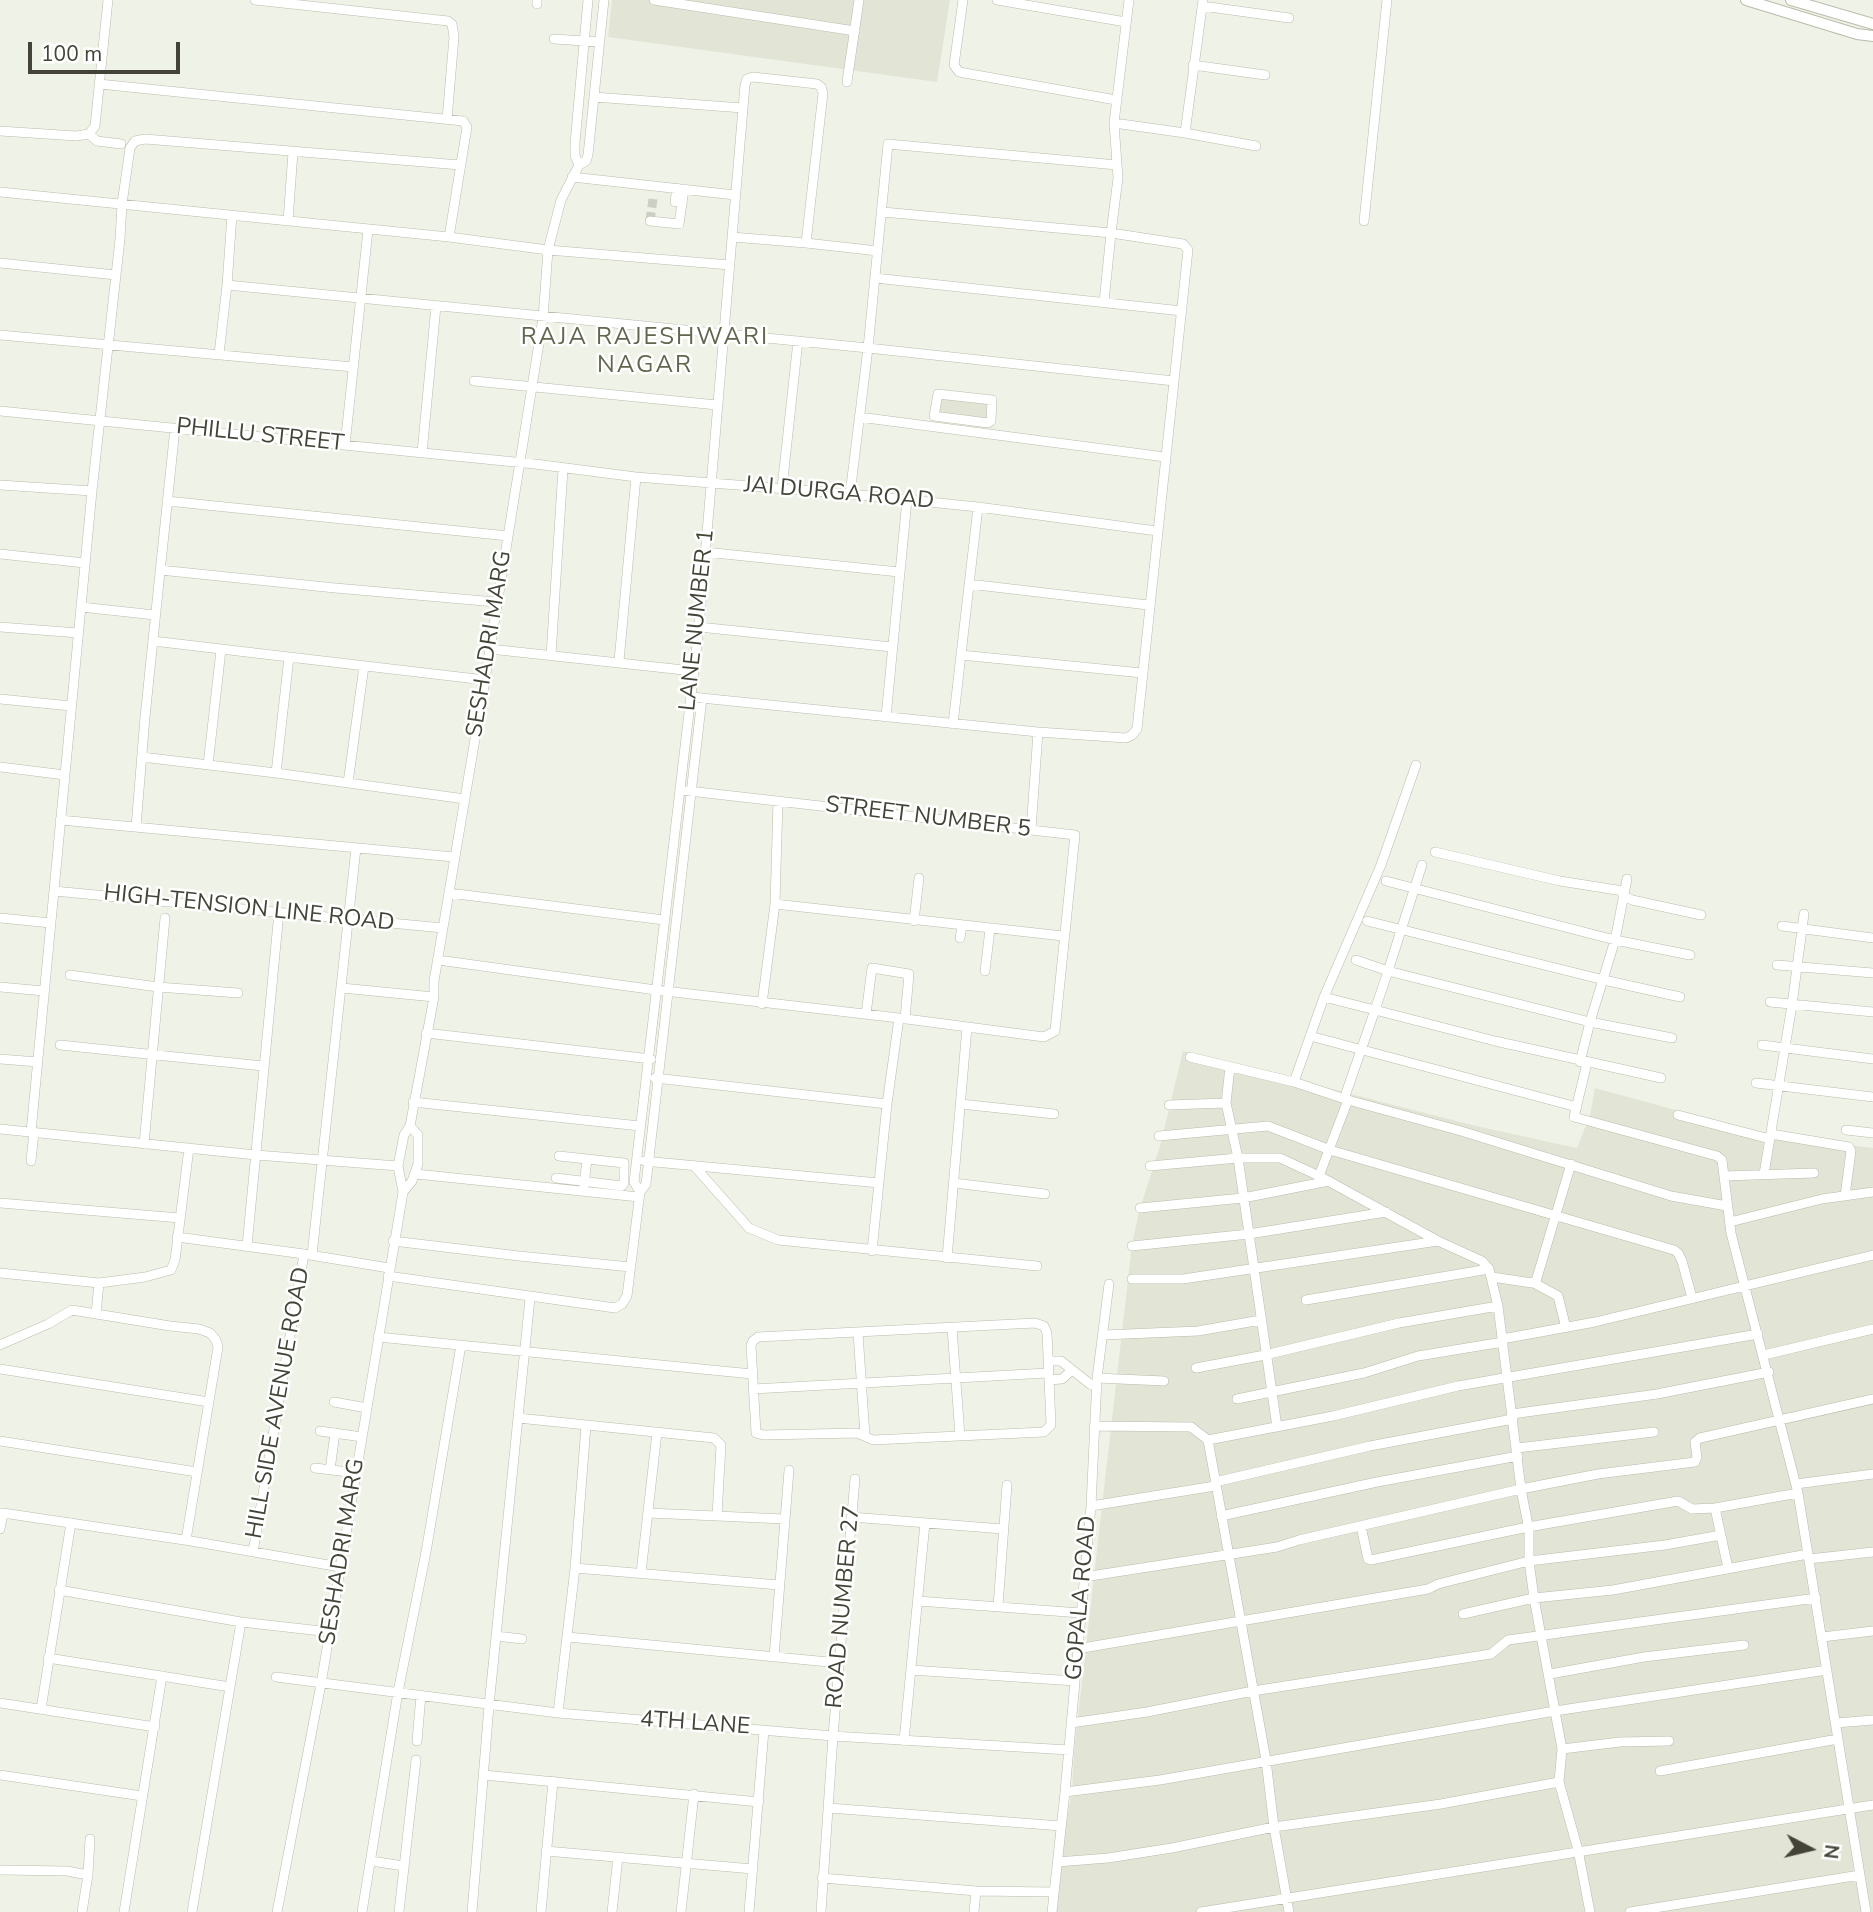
<!DOCTYPE html>
<html>
<head>
<meta charset="utf-8">
<style>
	body { margin:0 }
	#map { position:relative; width:1873px; height:1912px; overflow:hidden; background:#eff2e7; font-family:"Nunito Sans",sans-serif }
	canvas { display:block }
	.north { position:absolute; left:1775px; top:1814px; width:70px; height:70px; -webkit-text-stroke:5px #fff; paint-order:stroke; rotate:97deg; font-size:19px; font-weight:700; line-height:28px; text-align:center; color:#434437 }
	.north::after { content:''; display:block; margin:auto; width:24px; height:32px; background:#434437; clip-path:polygon(50% 0,100% 100%,50% 72%,0 100%) }
	.scale { position:absolute; left:28px; top:42px; width:152px; height:32px; box-sizing:border-box; border:4px solid #434437; border-top:0; padding-left:9px; font-size:21px; line-height:24px; white-space:nowrap; color:#434437; -webkit-text-stroke:5px #fff; paint-order:stroke }
</style>
</head>
<body>
<div id="map">
<canvas width="1873" height="1912"></canvas>
<div class="north">N</div>
<div class="scale">100 m</div>
</div>
<script>
const ctx = document.querySelector('canvas').getContext('2d');
ctx.lineJoin = 'round';
function paint(path, color) {
  ctx.fillStyle = color;
  ctx.fill(path, 'evenodd');
}
function poly(rows) {
  const path = new Path2D();
  for (const r of rows) {
    path.moveTo(r[0], r[1]);
    for (let i = 2; i < r.length; i += 2) path.lineTo(r[i], r[i + 1]);
  }
  return path;
}
function strokePath(path, color, width, dash) {
  ctx.strokeStyle = color;
  ctx.lineWidth = width;
  ctx.lineCap = dash ? 'butt' : 'round';
  ctx.setLineDash(dash || []);
  ctx.stroke(path);
}
function drawText(font, color, halo, rows, align = 'center') {
  ctx.font = font + ' "Nunito Sans",sans-serif';
  ctx.lineWidth = 5;
  ctx.setLineDash([]);
  ctx.textBaseline = 'middle';
  ctx.strokeStyle = halo;
  ctx.fillStyle = color;
  for (const [text, x, y, turn = 0] of rows) {
    ctx.save();
    ctx.translate(x, y);
    ctx.rotate((+turn || 0) * Math.PI / 180);
    ctx.textAlign = isNaN(turn) ? turn : align;
    if (halo) ctx.strokeText(text, 0, 0);
    ctx.fillText(text, 0, 0);
    ctx.restore();
  }
}
const residential = poly([
	[612,0,950,0,937,82,608,37],
	[937,396,990,402,988,421,934,414],
	[1183,1051,1476,1126,1577,1148,1590,1115,1595,1088,1767,1135,1873,1148,1873,1912,1056,1912,1066,1824,1072,1792,1074,1751,1132,1244,1140,1208,1160,1146]
]);
const minorTunnel = poly([
	[650,221,653,199]
]);
const minor = poly([
	[255,0,448,21,452,24,454,37,447,119],
	[654,0,855,31],
	[963,0,954,65,959,72,1116,100],
	[997,0,1126,22],
	[537,4,537,0],
	[1202,6,1289,18],
	[554,39,600,42],
	[1193,65,1265,75],
	[847,82,859,0],
	[99,84,463,121,467,127,449,237],
	[594,97,743,108],
	[1114,123,1185,133,1256,146],
	[0,131,76,136,89,134,95,126,108,0],
	[1185,133,1203,0],
	[89,134,97,141,121,144],
	[579,165,575,156,575,143,588,0],
	[572,177,735,195],
	[0,192,449,237,548,250,730,265],
	[675,202,677,188],
	[883,212,1111,233,1104,302],
	[288,221,293,152],
	[650,221,679,224,684,189],
	[1364,221,1387,0],
	[806,243,878,251],
	[0,263,116,275],
	[875,278,1182,311],
	[227,285,232,215],
	[0,335,353,367],
	[219,354,227,285,868,348,1174,381],
	[474,381,717,405],
	[938,394,992,400,991,421,988,423,934,416,938,394],
	[0,411,535,464,636,477,850,494,978,507,1157,531],
	[859,417,1165,457],
	[345,445,368,230],
	[422,453,436,306],
	[0,485,92,491],
	[782,488,798,341],
	[850,494,868,348,888,144,1117,165],
	[167,501,508,536],
	[705,552,899,572],
	[0,554,85,563],
	[160,570,335,588,496,602],
	[969,584,1148,605],
	[81,607,155,615],
	[0,627,78,633],
	[699,627,892,647],
	[490,649,693,671],
	[551,655,563,469],
	[961,655,1142,673],
	[289,657,485,680],
	[619,661,636,477],
	[691,697,1038,732,1126,738,1132,735,1137,729,1188,250,1183,244,1111,233,1118,178,1114,123,1129,0],
	[0,699,71,706],
	[886,717,907,500],
	[953,724,978,507],
	[142,757,276,773,289,657,153,641],
	[208,765,221,650],
	[0,767,65,775],
	[276,773,465,799],
	[348,783,364,666],
	[60,820,454,857],
	[136,827,145,717,175,428],
	[1031,830,1038,732],
	[1435,852,1560,881,1623,891],
	[1386,881,1615,940,1690,955],
	[54,891,443,928],
	[449,893,664,920],
	[1623,895,1632,900,1701,915],
	[775,904,778,801],
	[0,918,51,923],
	[914,921,919,878],
	[1367,921,1604,980,1680,997],
	[1782,926,1873,938],
	[960,938,962,926],
	[438,960,656,990,899,1018,1044,1037,1055,1031,1075,835,680,790],
	[1356,960,1388,971,1422,865],
	[1777,965,1873,973],
	[985,971,990,929],
	[70,975,158,987,238,993],
	[0,987,44,991],
	[342,988,434,997],
	[1324,997,1375,1010,1388,971,1590,1022,1615,940,1627,879],
	[1770,1002,1873,1012],
	[762,1004,775,904,1063,936],
	[866,1014,872,968,909,974,905,1019],
	[426,1033,651,1059],
	[1310,1036,1577,1107],
	[60,1045,263,1066],
	[1762,1045,1873,1059],
	[1190,1057,1294,1082,1348,1100,1461,1131,1671,1196,1727,1206],
	[0,1059,38,1062],
	[1580,1062,1590,1022,1672,1038],
	[1587,1063,1574,1117,1717,1156,1722,1160,1731,1233,1798,1493,1866,1912],
	[1230,1067,1226,1103,1238,1158,1277,1427],
	[655,1078,887,1104],
	[1294,1082,1324,997,1381,865,1416,765],
	[1756,1083,1873,1097],
	[1344,1099,1375,1010,1495,1041,1661,1078],
	[413,1102,640,1126],
	[961,1104,1054,1114],
	[1169,1105,1226,1103],
	[1678,1115,1770,1139],
	[0,1129,256,1155,398,1166],
	[1846,1130,1873,1133],
	[31,1132,92,491,120,239,122,204,130,148,135,141,145,139,460,165],
	[1771,1134,1849,1147,1851,1151,1845,1196],
	[1159,1136,1268,1126,1330,1150,1674,1250,1678,1253,1682,1261,1692,1298],
	[144,1144,165,918],
	[31,1161,34,1132],
	[644,1161,879,1183],
	[1150,1166,1238,1158,1280,1158,1319,1176,1438,1241,1482,1261,1489,1269,1498,1306,1521,1489,1529,1530,1529,1561,1534,1598,1562,1749,1559,1782,1578,1850,1590,1912],
	[695,1167,749,1228,778,1240,1037,1266],
	[416,1174,639,1197],
	[1764,1174,1792,1005,1804,914],
	[1319,1176,1348,1100],
	[1724,1176,1814,1173],
	[556,1178,622,1186,624,1183,624,1163,559,1156],
	[954,1183,1045,1194],
	[584,1185,587,1159],
	[403,1192,412,1181,418,1164,418,1135,410,1126],
	[640,1192,634,1182,699,627,743,108,745,85,747,79,753,77,817,84,821,87,823,93,806,243,732,237],
	[0,1203,180,1218],
	[1140,1208,1243,1198,1329,1181],
	[1730,1222,1822,1199,1873,1192],
	[177,1237,304,1254,389,1268],
	[393,1241,519,1256,631,1267],
	[247,1246,279,912],
	[1132,1246,1249,1234,1386,1212],
	[872,1251,887,1104,899,1018],
	[312,1255,356,848],
	[947,1258,967,1027],
	[0,1273,99,1283],
	[388,1276,615,1308,622,1304,627,1296,640,1192,646,1184,702,698],
	[1492,1277,1532,1283,1536,1281,1571,1164],
	[1132,1279,1183,1279,1438,1241],
	[1534,1283,1558,1296,1566,1328],
	[1306,1300,1489,1269],
	[96,1314,99,1283,145,1277,171,1270,175,1260,189,1148],
	[1035,1323,1044,1326,1047,1333,1051,1425,1044,1432,873,1440,857,1433,763,1435,756,1433,751,1345,753,1341,758,1337,1035,1323],
	[952,1328,960,1436],
	[858,1333,865,1436],
	[1103,1335,1198,1331,1261,1320],
	[378,1337,752,1374],
	[1502,1339,1595,1322,1873,1255],
	[0,1345,48,1324,72,1310,170,1326,199,1329,210,1333,216,1340,218,1347,186,1540],
	[1764,1355,1873,1329],
	[1048,1361,1061,1361,1090,1384,1097,1387],
	[1196,1368,1265,1355,1399,1323,1498,1306],
	[0,1369,209,1402],
	[1097,1378,1164,1381],
	[1049,1380,1062,1379,1072,1370],
	[753,1389,1048,1373],
	[1237,1399,1364,1373,1418,1356,1503,1342],
	[334,1402,367,1408],
	[1512,1414,1657,1394,1769,1372],
	[518,1418,714,1438,721,1445,717,1516,784,1519],
	[1094,1426,1191,1427,1208,1440,1333,1416,1458,1386,1758,1334],
	[320,1431,362,1437],
	[1208,1440,1266,1760,1274,1827,1289,1912],
	[0,1441,197,1472],
	[1517,1448,1654,1432],
	[315,1468,356,1473],
	[330,1470,335,1433],
	[1215,1482,1370,1446,1513,1419],
	[1796,1484,1873,1474],
	[1091,1506,1215,1486],
	[1715,1508,1728,1568],
	[648,1513,717,1516],
	[1221,1516,1377,1482,1518,1456],
	[851,1517,1003,1529],
	[1361,1526,1368,1559,1371,1560,1528,1527,1678,1501,1692,1509,1715,1508,1798,1493],
	[0,1529,3,1513,191,1541,340,1567],
	[253,1552,304,1254],
	[1809,1559,1873,1552],
	[575,1568,779,1585],
	[641,1573,657,1432],
	[1084,1577,1277,1547,1299,1540,1521,1489,1598,1474,1695,1462,1697,1457,1695,1442,1700,1438,1873,1399],
	[59,1590,241,1622,330,1632],
	[918,1601,1081,1613],
	[998,1606,1007,1485],
	[1463,1614,1534,1598,1613,1590,1808,1554],
	[496,1636,522,1639],
	[568,1637,839,1663],
	[1822,1637,1873,1631],
	[1077,1649,1428,1589,1438,1584,1529,1561,1665,1545,1721,1535],
	[774,1657,789,1470],
	[48,1658,230,1687],
	[911,1670,1075,1681],
	[1550,1674,1644,1657,1744,1645],
	[276,1677,558,1713,833,1736,1069,1750],
	[0,1703,155,1727],
	[41,1709,71,1523],
	[558,1713,575,1568,586,1425],
	[1071,1723,1147,1712,1253,1691,1491,1654,1508,1640,1816,1598],
	[1836,1723,1873,1720],
	[417,1741,421,1695],
	[904,1741,925,1523],
	[1562,1749,1620,1742,1669,1741],
	[1660,1771,1838,1739],
	[0,1775,142,1796],
	[484,1775,759,1802],
	[1065,1792,1160,1780,1555,1711,1827,1670],
	[829,1808,1061,1826],
	[546,1851,753,1869],
	[371,1861,404,1866],
	[1057,1862,1108,1858,1172,1848,1274,1827,1441,1804,1559,1782],
	[0,1870,67,1871,88,1875],
	[822,1878,976,1891,1054,1892],
	[82,1912,88,1875,90,1839],
	[124,1912,162,1676],
	[192,1912,241,1622],
	[277,1912,321,1684,403,1192,398,1166,404,1135,410,1126,434,997,434,981,485,680,543,318,548,250,561,200,579,165,586,161,588,155,604,0],
	[362,1912,398,1692,426,1552,461,1345],
	[399,1912,416,1760],
	[472,1912,489,1706,530,1298],
	[541,1912,553,1781],
	[612,1912,618,1857],
	[681,1912,694,1794],
	[749,1912,764,1730],
	[821,1912,833,1736,855,1479],
	[974,1912,976,1891],
	[1052,1912,1065,1792,1091,1506,1097,1378,1109,1284],
	[1201,1912,1873,1805],
	[1630,1912,1860,1875]
]);
const tertiary = poly([
	[1746,0,1857,34,1873,36],
	[1791,0,1873,24]
]);
const streetNames = [
	["PHILLU STREET",260,436,6],
	["JAI DURGA ROAD",839,494,5],
	["LANE NUMBER 1",698,620,-84],
	["SESHADRI MARG",490,644,-81],
	["STREET NUMBER 5",928,818,7],
	["HIGH-TENSION LINE ROAD",249,909,6],
	["HILL SIDE AVENUE ROAD",279,1403,-80],
	["SESHADRI MARG",343,1552,-81],
	["GOPALA ROAD",1082,1598,-85],
	["ROAD NUMBER 27",844,1607,-85],
	["4TH LANE",695,1724,4]
];
const neighbourhoodNames = [
	["RAJA RAJESHWARI",645,338],
	["NAGAR",645,366]
];
paint(residential, '#e2e5d6');
strokePath(minorTunnel, '#cdcfc4', 9, [9, 4.5]);
strokePath(minor, '#b9bcaa', 10);
strokePath(tertiary, '#b9bcaa', 12);
strokePath(minor, '#fff', 9);
strokePath(tertiary, '#fff', 10);
drawText('23px', '#434437', '#fff', streetNames);
ctx.letterSpacing = '2px';
drawText('24px', '#63664f', '#fff', neighbourhoodNames);
ctx.letterSpacing = '0px';
</script>
</body>
</html>
